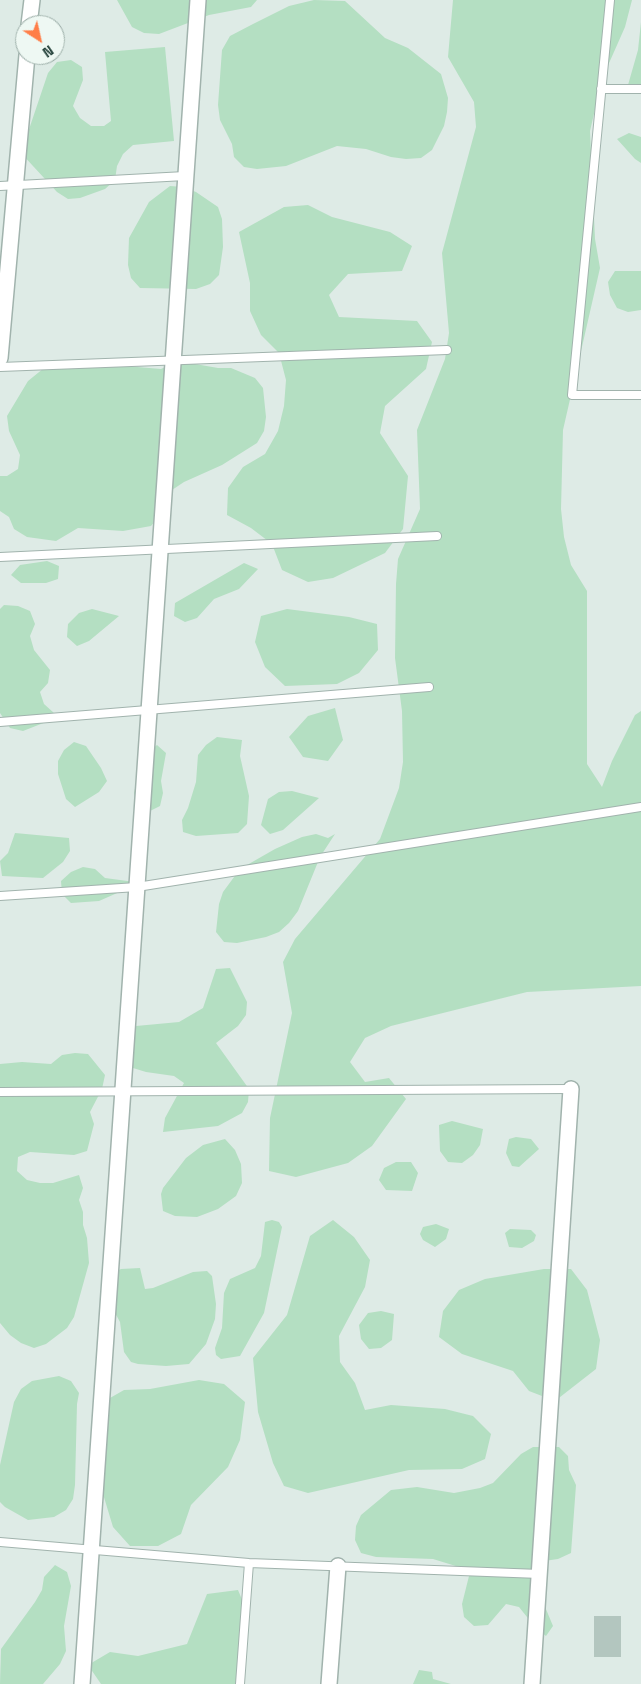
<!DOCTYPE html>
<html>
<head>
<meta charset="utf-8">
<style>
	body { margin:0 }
	#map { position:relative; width:641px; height:1684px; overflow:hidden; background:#deebe6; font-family:"Space Grotesk",sans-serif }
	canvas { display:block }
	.north { position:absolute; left:15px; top:15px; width:50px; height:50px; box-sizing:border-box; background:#eef8f3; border:1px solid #9bada7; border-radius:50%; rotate:145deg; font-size:14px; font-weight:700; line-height:20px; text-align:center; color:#1e3c35 }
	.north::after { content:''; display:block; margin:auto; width:18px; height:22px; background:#ff7e48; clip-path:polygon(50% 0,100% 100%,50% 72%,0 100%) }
</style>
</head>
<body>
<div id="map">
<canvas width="641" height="1684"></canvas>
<div class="north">N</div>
</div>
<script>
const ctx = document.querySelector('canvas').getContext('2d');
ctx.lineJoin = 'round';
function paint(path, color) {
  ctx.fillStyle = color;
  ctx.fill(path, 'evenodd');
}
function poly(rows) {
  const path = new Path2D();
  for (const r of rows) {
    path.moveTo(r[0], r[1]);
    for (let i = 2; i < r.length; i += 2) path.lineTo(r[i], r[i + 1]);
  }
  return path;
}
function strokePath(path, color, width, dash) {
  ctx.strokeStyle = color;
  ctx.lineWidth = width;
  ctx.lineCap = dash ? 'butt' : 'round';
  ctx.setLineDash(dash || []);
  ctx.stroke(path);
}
const green = poly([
	[117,0,257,0,251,7,209,15,159,34,144,33,132,27],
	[314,0,345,1,385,38,408,48,441,74,448,98,447,112,444,126,432,150,421,158,406,159,391,157,366,149,337,146,286,166,257,169,244,167,234,157,232,144,220,120,218,105,222,50,230,36,253,24,289,6],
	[453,0,632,0,625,27,602,79,590,131,595,239,600,268,563,430,561,509,564,537,571,565,587,591,587,764,602,787,612,761,635,715,641,711,641,986,527,992,391,1026,365,1038,350,1062,365,1082,389,1078,406,1099,372,1146,348,1163,296,1177,269,1171,270,1118,292,1013,283,962,295,939,380,839,399,788,403,762,402,711,395,658,396,584,398,559,420,509,417,430,445,359,449,333,442,253,476,127,474,102,448,57],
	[641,22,641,85,628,85,638,50],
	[165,47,174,141,133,145,123,154,117,166,115,180,105,189,80,198,68,199,57,192,21,153,48,73,57,62,71,60,82,67,83,80,73,106,80,118,91,126,104,126,111,121,105,52],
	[629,133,641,137,641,163,635,159,617,139],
	[170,186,183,187,196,192,218,207,222,219,223,247,219,275,210,284,196,289,140,288,131,278,128,265,129,238,149,202],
	[308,205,332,217,390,232,412,246,402,271,348,274,329,295,339,317,417,321,432,342,426,369,385,406,380,433,408,476,403,529,385,553,333,578,308,582,282,570,272,544,251,528,227,515,228,488,243,467,265,454,278,431,284,406,286,380,279,353,261,335,250,311,250,283,239,232,284,207],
	[615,271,641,271,641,310,628,312,617,308,610,295,608,282],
	[178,361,218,368,231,368,255,378,263,388,266,417,264,431,257,443,222,465,184,482,172,490,165,501,160,515,151,526,123,531,78,528,56,541,27,537,14,529,9,517,0,511,0,476,7,476,18,469,20,455,9,431,7,416,28,381,49,364,90,363,161,369],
	[47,561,59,566,58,579,46,583,21,583,11,575,20,565],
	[244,563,258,569,239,589,214,599,197,618,185,622,174,616,175,603],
	[4,605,18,606,30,611,35,624,30,636,34,650,50,670,48,683,40,692,44,704,54,713,46,722,23,731,10,728,0,713,0,609],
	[92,609,119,616,89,641,77,646,67,637,68,624,79,613],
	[287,609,349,617,377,624,378,650,359,673,337,684,285,686,265,667,255,642,261,616],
	[335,708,343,740,328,761,303,757,289,737,308,716],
	[217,737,242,740,240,756,249,796,247,824,238,833,196,836,183,832,182,820,188,808,196,782,198,755,206,745],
	[74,742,86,746,101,768,107,781,99,792,75,807,66,799,58,774,58,761,64,750],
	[157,745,166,753,161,781,163,793,160,806,148,812,137,806,134,793,140,765,147,753],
	[292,791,319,798,283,830,270,834,261,825,268,799,279,792],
	[15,833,69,838,70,851,63,862,43,878,2,876,0,861,8,853],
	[316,834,328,838,335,834,320,857,298,911,289,923,279,932,266,937,237,943,224,942,216,932,219,904,223,892,240,869,275,849,302,837],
	[83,867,95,869,105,878,135,882,124,890,99,901,71,903,62,894,61,881,71,872],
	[230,968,247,1002,246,1015,238,1026,216,1043,249,1089,248,1102,242,1113,218,1126,163,1132,165,1118,184,1083,174,1076,146,1072,133,1068,122,1060,122,1031,136,1026,179,1022,203,1008,216,969],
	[75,1053,88,1054,105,1075,102,1089,90,1112,94,1124,87,1151,74,1155,30,1152,18,1157,17,1171,27,1180,40,1183,53,1183,79,1175,83,1188,79,1200,83,1212,83,1225,87,1238,89,1263,74,1317,67,1328,46,1344,34,1348,21,1343,10,1335,0,1323,0,1064,22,1062,51,1064,62,1055],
	[452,1121,483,1129,480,1145,473,1155,462,1163,448,1162,440,1151,439,1125],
	[516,1137,531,1139,539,1149,519,1167,512,1166,506,1153,509,1139],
	[225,1139,235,1150,241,1164,242,1183,236,1196,218,1209,197,1217,175,1216,163,1211,161,1194,163,1188,186,1158,203,1145],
	[396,1162,411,1162,418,1173,412,1191,386,1190,379,1180,384,1168],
	[272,1220,279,1222,282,1227,264,1313,240,1356,221,1359,216,1355,215,1348,222,1328,224,1293,230,1279,255,1268,261,1256,265,1222],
	[333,1220,354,1237,370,1260,365,1287,339,1336,340,1362,355,1383,365,1410,391,1405,445,1409,473,1416,491,1434,485,1459,462,1469,409,1470,308,1493,284,1486,273,1463,258,1412,253,1358,287,1315,310,1236],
	[436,1224,449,1229,446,1239,435,1247,423,1240,420,1234,423,1227],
	[510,1229,531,1230,536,1235,534,1241,522,1248,509,1247,505,1233],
	[140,1268,145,1289,153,1288,193,1272,207,1271,212,1276,216,1304,215,1319,206,1344,189,1364,166,1366,138,1364,131,1362,124,1352,120,1322,107,1298,115,1272,121,1269],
	[544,1269,571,1269,587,1290,600,1340,596,1369,555,1401,529,1391,513,1371,462,1354,439,1337,443,1311,459,1290,485,1279],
	[381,1311,394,1314,392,1340,381,1348,369,1349,361,1339,359,1325,368,1313],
	[59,1376,71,1381,79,1393,77,1404,75,1485,73,1499,66,1510,54,1517,28,1520,5,1507,0,1502,0,1465,14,1402,21,1389,32,1381],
	[199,1380,224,1384,245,1402,240,1440,228,1467,191,1505,181,1534,158,1546,130,1546,113,1527,90,1451,92,1425,103,1402,124,1390,150,1389],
	[533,1447,559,1447,568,1456,569,1470,576,1485,571,1553,558,1559,544,1561,543,1602,553,1626,546,1636,535,1627,519,1607,506,1604,488,1625,474,1626,464,1617,462,1604,469,1576,459,1567,433,1559,376,1557,361,1553,355,1540,356,1526,361,1515,391,1490,417,1487,454,1493,480,1488,493,1483,521,1454],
	[55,1565,67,1572,71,1586,64,1626,66,1651,60,1664,43,1684,0,1684,1,1649,35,1602,42,1590,44,1577],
	[238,1590,248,1614,237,1684,101,1684,88,1665,110,1652,138,1656,187,1644,207,1594],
	[419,1670,432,1672,433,1679,451,1684,413,1684]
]);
const building = poly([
	[594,1616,621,1616,621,1657,594,1657]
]);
const lane = poly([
	[610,0,572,395,641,395],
	[601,89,641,89],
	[0,186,185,176],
	[0,367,447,350],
	[0,557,437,536],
	[0,722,429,687],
	[0,896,137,887,641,807],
	[0,1092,571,1089],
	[0,1542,249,1563,540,1574],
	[240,1684,249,1563]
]);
const street = poly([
	[29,25,32,0],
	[0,358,27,55],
	[82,1684,198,0],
	[329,1684,338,1566],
	[532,1684,571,1089]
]);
paint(green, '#b4dfc2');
paint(building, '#b3c6bf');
strokePath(lane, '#a1b3ad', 10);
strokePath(street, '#a1b3ad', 18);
strokePath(lane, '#fff', 8);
strokePath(street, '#fff', 15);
</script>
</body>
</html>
